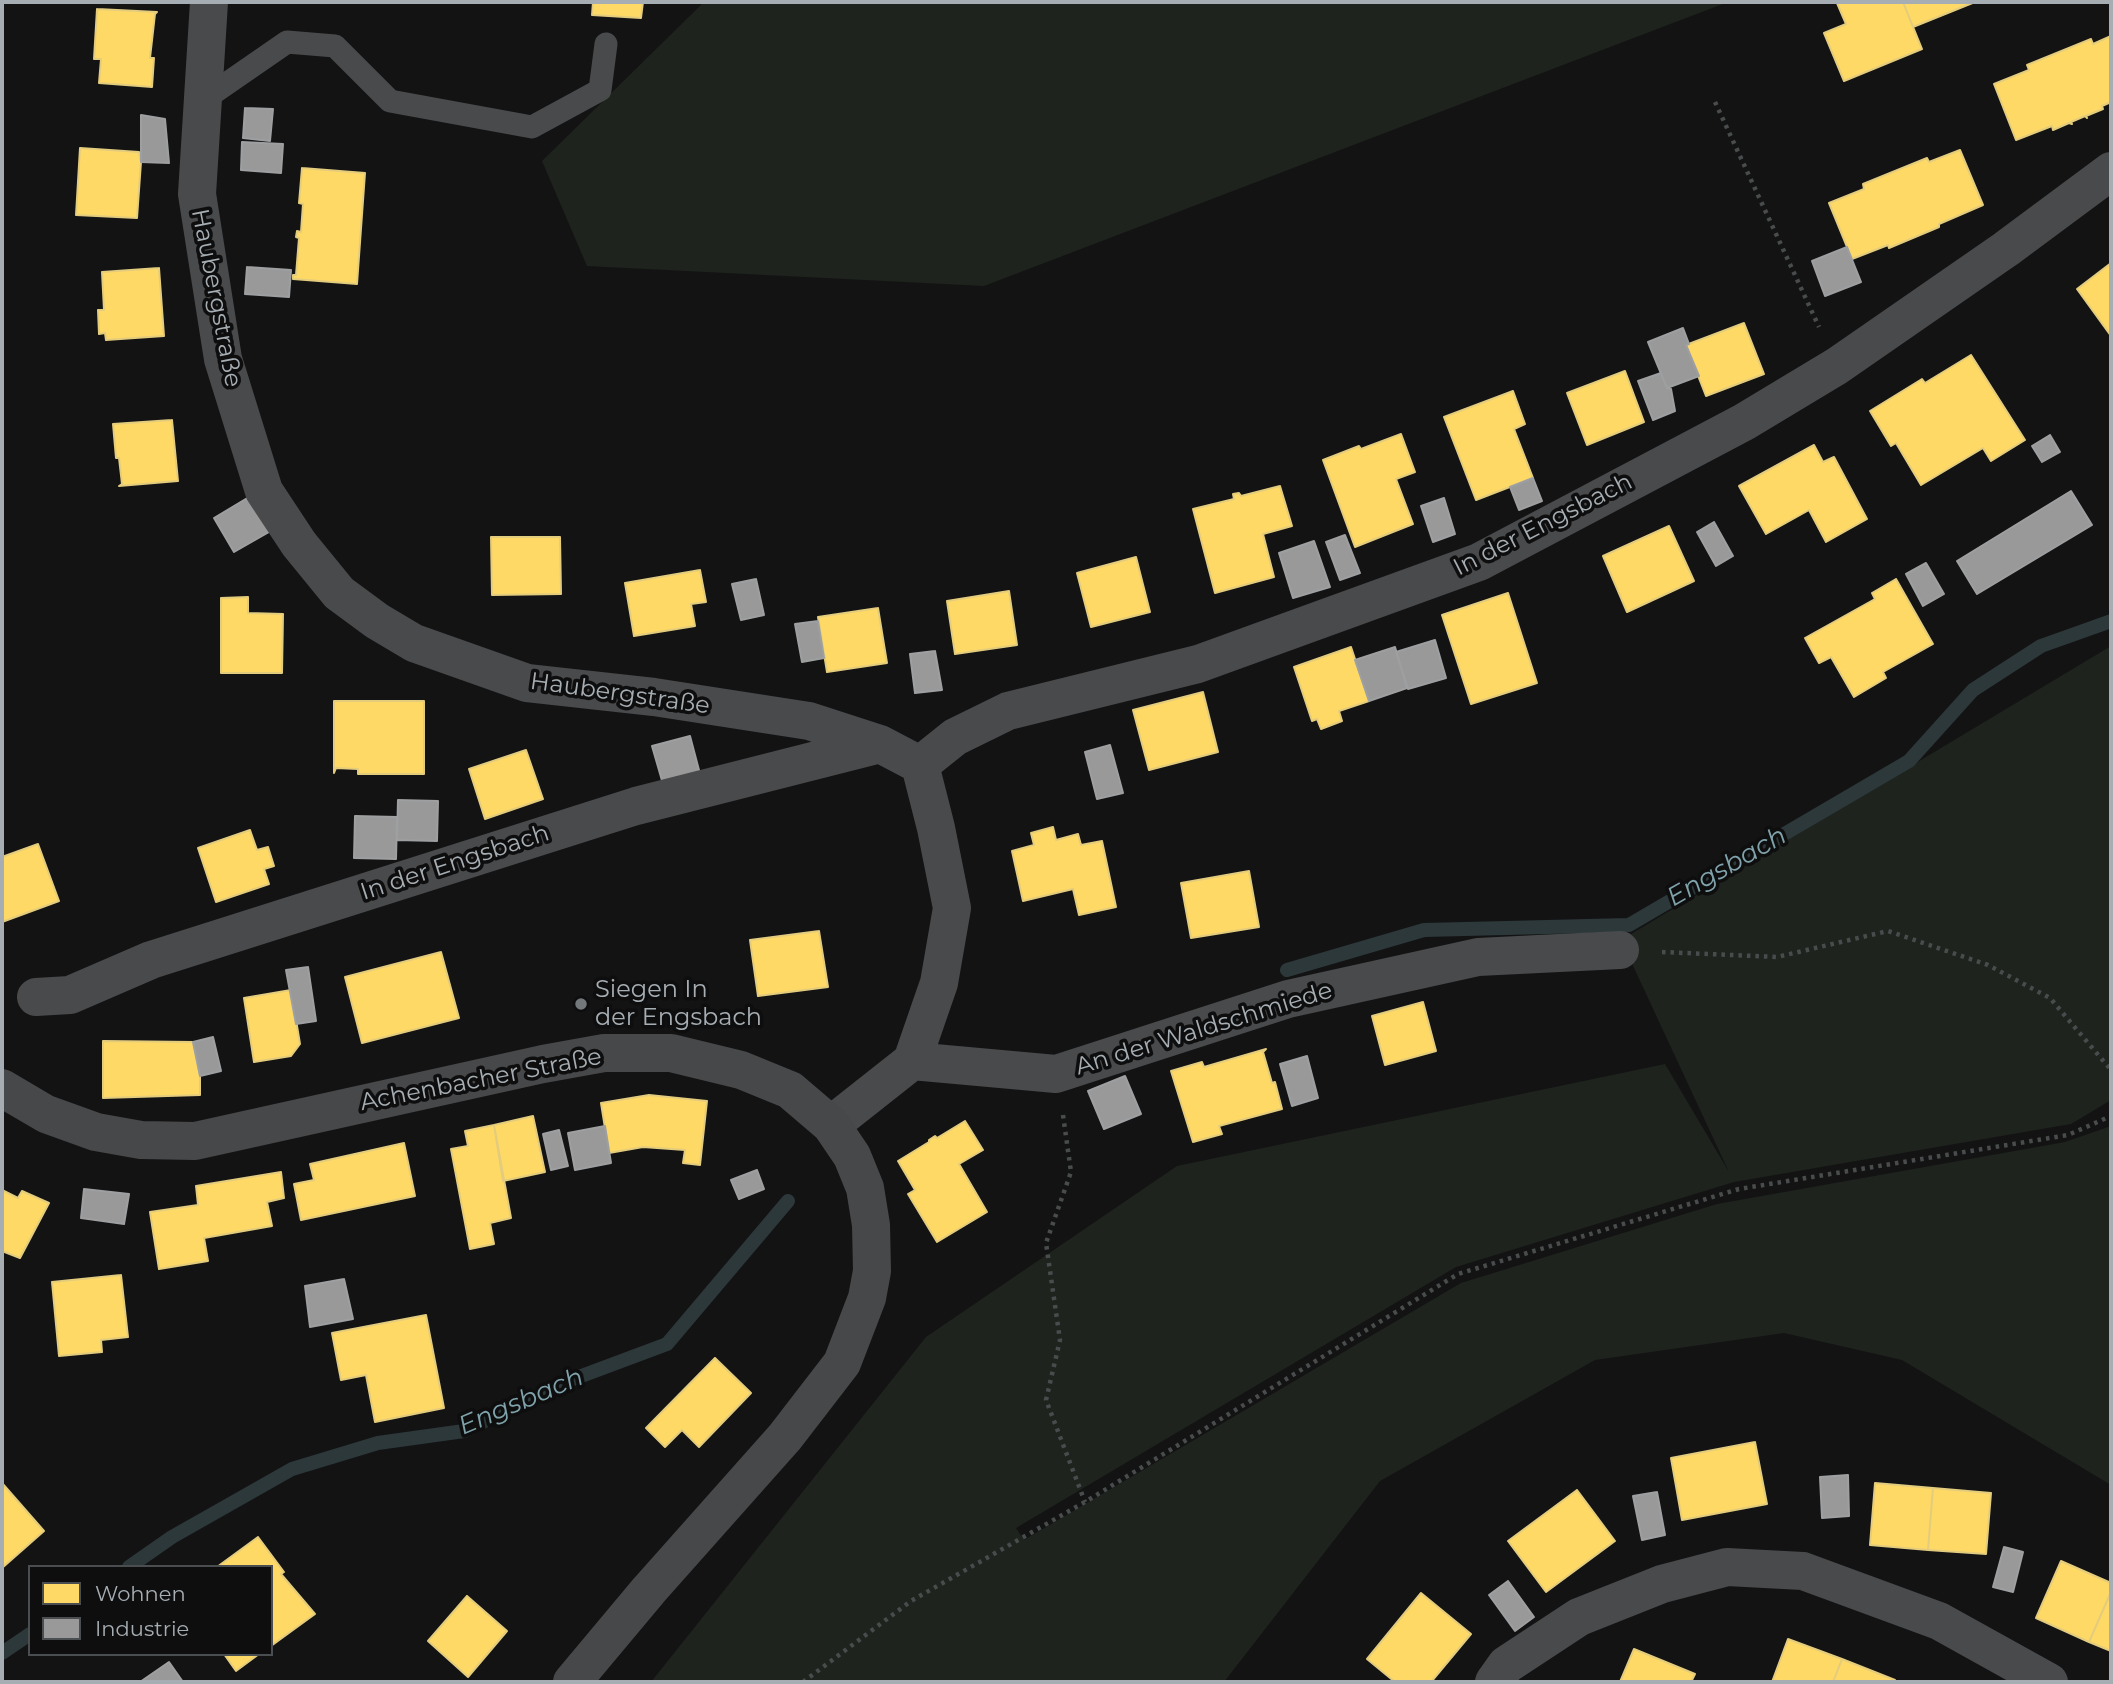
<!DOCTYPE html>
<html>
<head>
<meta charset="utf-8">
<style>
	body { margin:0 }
	#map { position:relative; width:2113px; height:1684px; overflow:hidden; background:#131314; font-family:Montserrat,sans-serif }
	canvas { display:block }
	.frame { position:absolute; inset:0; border:4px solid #a6aeb3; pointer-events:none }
	.legend { position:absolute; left:28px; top:1565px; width:245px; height:91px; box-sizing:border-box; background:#0e0e0f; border:2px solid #4b4e51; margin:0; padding:9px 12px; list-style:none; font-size:21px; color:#a6aeb3 }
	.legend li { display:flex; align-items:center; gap:14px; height:35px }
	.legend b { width:35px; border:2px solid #4b4e51 }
</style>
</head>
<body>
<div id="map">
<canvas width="2113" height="1684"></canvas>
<div class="frame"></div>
<ul class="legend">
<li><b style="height:19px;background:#ffd966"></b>Wohnen</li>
<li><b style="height:19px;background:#999"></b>Industrie</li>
</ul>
</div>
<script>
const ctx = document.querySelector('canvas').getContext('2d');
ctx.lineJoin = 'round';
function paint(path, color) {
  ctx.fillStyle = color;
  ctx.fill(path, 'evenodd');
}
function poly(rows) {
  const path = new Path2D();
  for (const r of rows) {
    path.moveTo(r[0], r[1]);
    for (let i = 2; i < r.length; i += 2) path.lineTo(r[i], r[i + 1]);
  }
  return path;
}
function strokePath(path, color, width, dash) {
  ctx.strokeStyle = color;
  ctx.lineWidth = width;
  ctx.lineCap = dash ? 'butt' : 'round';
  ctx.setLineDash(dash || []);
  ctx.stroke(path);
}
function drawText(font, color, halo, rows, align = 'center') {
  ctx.font = font + ' Montserrat,sans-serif';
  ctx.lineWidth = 7;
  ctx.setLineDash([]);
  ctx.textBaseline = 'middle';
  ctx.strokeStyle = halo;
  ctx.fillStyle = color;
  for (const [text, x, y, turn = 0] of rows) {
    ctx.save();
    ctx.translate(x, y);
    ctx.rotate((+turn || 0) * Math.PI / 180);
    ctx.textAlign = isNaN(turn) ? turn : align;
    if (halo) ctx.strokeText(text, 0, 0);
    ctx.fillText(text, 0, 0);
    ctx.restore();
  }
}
const green = poly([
	[704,2,1728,2,984,286,587,266,542,161],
	[2111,646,2111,1100,2071,1124,1734,1182,1456,1267,1016,1528,1024,1540,1461,1283,1717,1204,2065,1142,2111,1126,2111,1485,1902,1360,1784,1333,1595,1360,1380,1481,1224,1682,651,1682,926,1337,1177,1166,1665,1064,1729,1172,1621,940]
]);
const homes = poly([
	[593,2,643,2,641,18,592,15,593,2],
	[1840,2,1903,2,1922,49,1844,81,1824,33,1846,24,1837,3,1840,2],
	[1903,2,1975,2,1913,27,1903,2],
	[97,9,157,12,155,14,150,58,154,58,152,87,99,83,101,59,94,59,97,9],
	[2111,36,2111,102,2102,106,2103,109,2086,116,2087,118,2085,116,2071,122,2072,124,2069,123,2053,130,2052,126,2016,140,1994,84,2029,70,2027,65,2091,39,2093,44,2111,36],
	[80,148,139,152,141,162,137,218,76,215,80,148],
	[1960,150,1983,205,1939,224,1939,227,1889,248,1888,245,1852,259,1829,203,1864,189,1863,184,1927,158,1929,162,1960,150],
	[302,168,365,173,357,284,293,279,293,275,296,275,299,238,296,237,297,231,301,232,303,204,299,203,302,168],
	[2111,263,2111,336,2077,289,2111,263],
	[159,268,164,336,106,340,105,333,99,334,98,310,104,310,102,272,159,268],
	[1744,323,1764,374,1706,396,1686,345,1744,323],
	[1971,355,2025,440,1991,461,1983,448,1921,485,1896,443,1891,446,1870,411,1922,379,1925,383,1971,355],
	[1625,371,1644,422,1587,445,1567,393,1625,371],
	[1513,391,1525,424,1514,429,1533,478,1476,500,1444,417,1513,391],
	[172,420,178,481,119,486,122,484,119,458,116,458,113,424,172,420],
	[1401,434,1415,472,1396,479,1413,524,1355,547,1323,460,1359,446,1361,449,1401,434],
	[1814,445,1823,462,1834,457,1867,519,1826,542,1809,510,1766,534,1739,486,1814,445],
	[1280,486,1292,526,1263,534,1274,577,1215,593,1193,509,1234,499,1233,494,1239,493,1241,496,1280,486],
	[1669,526,1694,581,1627,612,1603,556,1669,526],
	[491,537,560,537,561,594,492,595,491,537],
	[1136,557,1150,612,1091,627,1077,573,1136,557],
	[700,570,706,602,691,604,695,626,634,636,625,583,700,570],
	[1896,579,1933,644,1883,672,1886,678,1854,697,1831,657,1819,663,1805,638,1875,599,1872,593,1896,579],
	[1009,591,1017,645,955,654,947,601,1009,591],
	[1508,593,1537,683,1471,704,1442,615,1508,593],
	[248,597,248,613,283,614,282,673,221,673,221,598,248,597],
	[878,608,887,663,827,672,818,617,878,608],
	[1351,647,1369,701,1339,711,1342,721,1321,729,1317,719,1312,721,1294,667,1351,647],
	[1203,692,1218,752,1149,770,1133,710,1203,692],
	[334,701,424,701,424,774,358,774,358,769,336,768,334,773,334,701],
	[526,750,543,799,485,819,469,769,526,750],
	[1053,827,1056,840,1078,834,1081,845,1102,841,1116,907,1079,915,1073,889,1023,901,1012,851,1034,845,1031,833,1053,827],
	[250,830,257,850,268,847,274,866,264,869,269,884,216,902,198,848,250,830],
	[38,844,59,901,2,922,2,857,38,844],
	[1249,871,1259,927,1191,938,1181,883,1249,871],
	[819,931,828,987,758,996,750,940,819,931],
	[441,952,459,1018,362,1043,345,977,441,952],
	[291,990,300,1044,291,1056,254,1062,244,998,291,990],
	[1423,1002,1436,1051,1385,1065,1372,1016,1423,1002],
	[103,1041,193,1042,200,1076,200,1095,103,1098,103,1041],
	[1266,1049,1263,1052,1272,1083,1275,1082,1282,1109,1219,1126,1222,1134,1193,1142,1171,1071,1202,1062,1204,1067,1266,1049],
	[649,1095,707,1101,700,1165,683,1163,685,1150,643,1147,609,1153,601,1103,649,1095],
	[533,1116,545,1172,503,1181,494,1125,533,1116],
	[965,1121,983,1150,959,1164,987,1212,937,1242,908,1194,915,1190,898,1161,929,1142,929,1140,935,1136,937,1138,965,1121],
	[494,1125,511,1218,490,1223,494,1244,470,1249,451,1149,468,1146,465,1131,494,1125],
	[404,1143,415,1196,301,1220,294,1184,314,1180,310,1164,404,1143],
	[281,1172,284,1198,267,1202,272,1226,204,1238,208,1261,159,1269,150,1212,198,1205,196,1186,281,1172],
	[2,1190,18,1198,22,1191,49,1203,20,1258,2,1251,2,1190],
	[121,1275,128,1337,101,1340,102,1352,59,1356,52,1282,121,1275],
	[426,1315,444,1408,375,1422,366,1375,341,1380,332,1333,426,1315],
	[715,1358,751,1393,699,1447,682,1430,665,1447,646,1428,715,1358],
	[1755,1442,1767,1504,1682,1520,1671,1458,1755,1442],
	[2,1483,44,1531,2,1568,2,1483],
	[1875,1483,1933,1488,1928,1550,1870,1545,1875,1483],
	[1933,1488,1991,1493,1986,1554,1928,1550,1933,1488],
	[1577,1490,1615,1541,1546,1592,1508,1541,1577,1490],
	[258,1537,284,1572,281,1574,315,1614,271,1646,271,1567,217,1567,258,1537],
	[2061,1561,2111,1583,2111,1592,2089,1642,2036,1618,2061,1561],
	[2111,1592,2111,1651,2089,1642,2111,1592],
	[1421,1593,1471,1634,1431,1682,1395,1682,1367,1659,1421,1593],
	[467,1596,507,1631,468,1677,428,1641,467,1596],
	[1788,1639,1842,1659,1833,1682,1772,1682,1788,1639],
	[1634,1649,1695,1674,1691,1682,1620,1682,1634,1649],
	[224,1654,259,1654,236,1671,224,1654],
	[1842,1659,1895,1680,1894,1682,1833,1682,1842,1659]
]);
const industry = poly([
	[245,108,273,109,270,141,243,138,245,108],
	[141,115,165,119,169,163,141,162,141,115],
	[242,142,283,144,281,173,241,170,242,142],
	[1847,247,1861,282,1825,296,1812,261,1847,247],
	[247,267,291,270,289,297,245,294,247,267],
	[1683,328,1689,344,1686,345,1699,376,1667,388,1648,342,1683,328],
	[1661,373,1667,388,1671,389,1675,411,1653,420,1638,381,1661,373],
	[2050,435,2060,452,2042,462,2032,446,2050,435],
	[1533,478,1542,501,1519,510,1510,487,1533,478],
	[2071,491,2092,525,1977,594,1957,561,2071,491],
	[249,497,269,532,234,552,214,518,249,497],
	[1444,498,1455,534,1433,542,1421,506,1444,498],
	[1714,522,1733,556,1716,566,1697,532,1714,522],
	[1345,535,1360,573,1340,580,1326,542,1345,535],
	[1314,541,1330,587,1293,598,1279,553,1314,541],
	[1926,563,1944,594,1923,606,1906,574,1926,563],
	[756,579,764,615,741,620,732,584,756,579],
	[818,621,824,658,802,662,795,624,818,621],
	[1435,640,1446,678,1408,689,1396,652,1435,640],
	[1395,647,1407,688,1369,701,1355,660,1395,647],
	[935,651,942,690,915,693,910,654,935,651],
	[690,736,700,774,663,784,652,746,690,736],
	[1110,745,1123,793,1097,799,1085,752,1110,745],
	[398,800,438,801,437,841,397,840,398,800],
	[355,816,397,817,396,859,354,858,355,816],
	[308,967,316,1021,296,1024,286,970,308,967],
	[213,1037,221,1071,200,1076,193,1042,213,1037],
	[1307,1056,1318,1098,1292,1106,1280,1064,1307,1056],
	[1125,1076,1141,1114,1104,1129,1088,1091,1125,1076],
	[605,1126,611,1163,575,1170,568,1133,605,1126],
	[559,1130,568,1166,551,1170,543,1134,559,1130],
	[757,1170,764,1189,739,1199,731,1180,757,1170],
	[84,1189,129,1194,124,1224,81,1218,84,1189],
	[344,1279,353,1319,310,1327,305,1286,344,1279],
	[1848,1475,1849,1516,1822,1518,1820,1477,1848,1475],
	[1657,1492,1665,1535,1642,1540,1633,1496,1657,1492],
	[2004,1547,2023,1552,2013,1592,1993,1587,2004,1547],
	[1508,1581,1534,1617,1515,1631,1489,1595,1508,1581],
	[169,1662,183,1682,140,1682,169,1662]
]);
const stream = poly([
	[1287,970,1424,930,1629,925,1909,761,1973,690,2041,646,2111,621],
	[129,1567,172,1537,292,1469,378,1443,464,1431,568,1381,667,1344,788,1201],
	[2,1653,30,1634]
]);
const path = poly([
	[1715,102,1819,327],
	[1662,952,1777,957,1888,931,1988,965,2050,998,2111,1070],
	[1063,1115,1071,1172,1046,1243,1060,1340,1046,1400,1085,1502],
	[803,1682,911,1601,1085,1502,1458,1274,1739,1189,2068,1135,2111,1116]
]);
const lane = poly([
	[203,100,287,42,335,46,390,101,532,127,600,90,606,44]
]);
const street = poly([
	[209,2,197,194,223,359,264,491,299,544,339,593,377,621,414,643,527,683,654,697,809,721,880,744,920,765,936,828,952,908,939,983,912,1061,831,1125],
	[920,765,955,737,1008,711,1198,664,1479,562,1744,422,1837,366,2006,249,2111,171],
	[36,997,70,995,151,960,636,806,880,744],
	[912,1061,1056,1074,1288,999,1478,957,1620,950],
	[1494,1682,1506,1665,1579,1617,1662,1584,1727,1567,1803,1571,1939,1621,2049,1682]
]);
const secondary = poly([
	[2,1088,46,1114,96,1132,141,1140,195,1141,543,1064,604,1053,671,1053,741,1070,790,1090,831,1125,852,1156,865,1188,871,1225,872,1271,867,1298,842,1363,785,1437,649,1590,572,1682]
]);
const markers = [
	[581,1004,7,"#73787b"]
];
const streetNames = [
	["Haubergstraße",216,298,79],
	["In der Engsbach",1543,525,-27],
	["Haubergstraße",620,694,8],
	["In der Engsbach",455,863,-18],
	["An der Waldschmiede",1204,1029,-17],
	["Achenbacher Straße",481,1080,-11]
];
const poiNames = [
	["Siegen In",595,990],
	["der Engsbach",595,1018]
];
const waterNames = [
	["Engsbach",1727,867,-30],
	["Engsbach",521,1402,-23]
];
paint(green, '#1e231e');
paint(homes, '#ffd966');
strokePath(homes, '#e4cc7d', 2);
paint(industry, '#999');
strokePath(industry, '#9d9fa1', 2);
strokePath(stream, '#2d383a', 14);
strokePath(path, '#494c4d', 4.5, [3.5, 5]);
strokePath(lane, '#484a4c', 23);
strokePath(street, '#484a4c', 38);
strokePath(secondary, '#47484a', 38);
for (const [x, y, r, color] of markers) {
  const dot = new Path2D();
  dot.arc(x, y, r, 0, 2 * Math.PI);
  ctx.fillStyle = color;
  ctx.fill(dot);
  strokePath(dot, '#0e0e0f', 2.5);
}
drawText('24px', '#a6aeb3', '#0e0e0f', streetNames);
drawText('24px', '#a6aeb3', '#0e0e0f', poiNames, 'left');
drawText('italic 26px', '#80a3ab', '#0e0e0f', waterNames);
</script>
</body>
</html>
